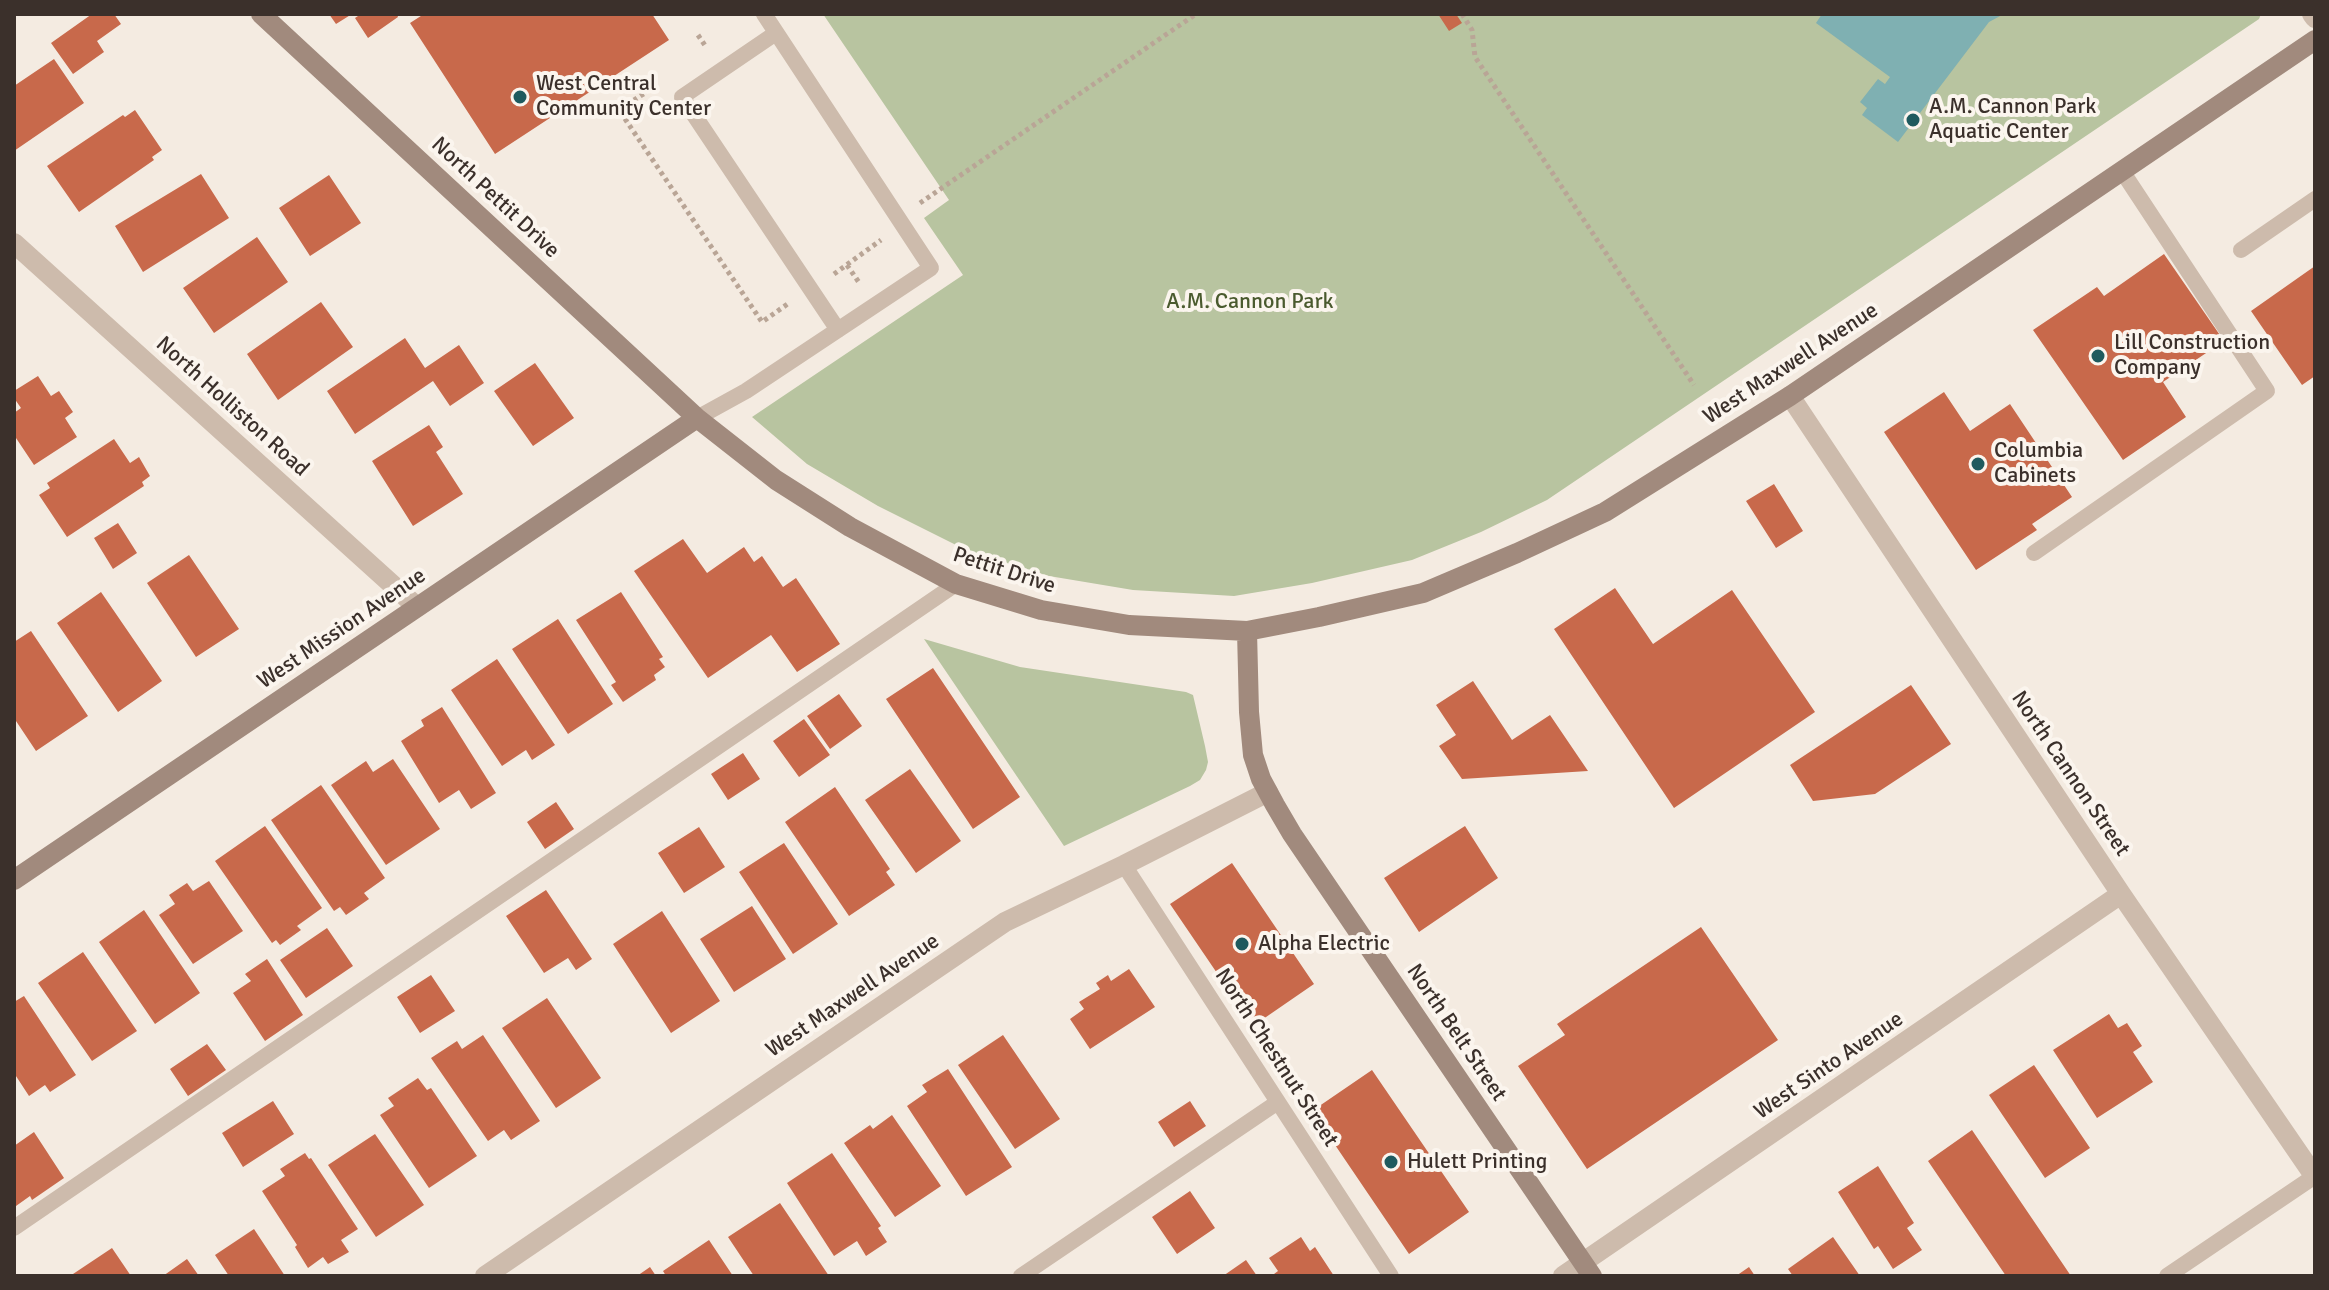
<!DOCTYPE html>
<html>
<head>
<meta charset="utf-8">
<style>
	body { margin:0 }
	#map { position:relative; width:2329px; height:1290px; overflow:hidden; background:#f4ebe1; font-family:Signika,sans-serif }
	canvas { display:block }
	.frame { position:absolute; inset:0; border:16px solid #3b302b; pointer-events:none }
</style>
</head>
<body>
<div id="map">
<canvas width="2329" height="1290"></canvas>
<div class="frame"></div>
</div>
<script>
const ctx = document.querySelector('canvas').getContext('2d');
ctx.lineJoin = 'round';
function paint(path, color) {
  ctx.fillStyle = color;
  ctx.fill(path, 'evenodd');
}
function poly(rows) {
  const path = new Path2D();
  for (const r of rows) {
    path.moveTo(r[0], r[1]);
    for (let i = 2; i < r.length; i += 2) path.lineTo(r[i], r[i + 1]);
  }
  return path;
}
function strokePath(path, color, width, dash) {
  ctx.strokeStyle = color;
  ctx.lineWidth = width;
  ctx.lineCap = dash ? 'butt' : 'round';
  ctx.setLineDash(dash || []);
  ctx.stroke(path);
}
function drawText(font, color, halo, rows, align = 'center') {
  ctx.font = font + ' Signika,sans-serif';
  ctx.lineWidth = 8;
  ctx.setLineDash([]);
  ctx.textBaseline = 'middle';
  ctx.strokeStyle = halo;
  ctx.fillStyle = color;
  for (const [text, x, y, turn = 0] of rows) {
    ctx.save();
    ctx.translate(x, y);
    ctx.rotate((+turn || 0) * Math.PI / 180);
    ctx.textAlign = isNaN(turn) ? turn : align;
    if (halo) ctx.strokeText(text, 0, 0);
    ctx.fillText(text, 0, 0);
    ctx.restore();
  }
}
const green = poly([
	[823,14,2261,14,2259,19,1547,500,1481,532,1412,560,1312,583,1234,596,1133,590,1049,576,970,552,878,506,807,464,752,417,963,275,924,218,949,200],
	[924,639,1020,667,1186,692,1193,695,1205,746,1208,762,1206,770,1200,780,1190,786,1064,846]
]);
const water = poly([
	[1822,14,2013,14,2002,15,1989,22,1898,142,1862,115,1867,108,1860,102,1878,79,1885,84,1890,77,1816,23]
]);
const building = poly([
	[92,14,114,14,121,24,97,41,104,52,73,74,51,43],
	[329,14,352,14,336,24],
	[361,14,397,14,398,17,368,38,355,18],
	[424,14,652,14,669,40,495,154,410,23],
	[1438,14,1456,14,1462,23,1449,31],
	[54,59,84,103,14,151,14,86],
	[135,110,162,150,152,157,154,160,79,212,47,166,123,115,125,117],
	[201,174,229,218,143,272,115,226],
	[329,175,361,223,310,256,279,208],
	[257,237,288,282,214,333,183,288],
	[2164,254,2224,341,2163,382,2186,417,2123,460,2033,330,2097,287,2104,296],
	[2315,266,2315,376,2302,385,2251,311],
	[321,302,353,347,278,400,247,354],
	[405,338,425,368,459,345,484,383,450,406,433,381,355,434,327,391],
	[535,363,574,418,533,446,494,391],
	[38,376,51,396,59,391,73,412,65,418,77,437,34,465,14,435,14,413,21,408,14,398,14,391],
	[1944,392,1970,431,2010,404,2072,497,2032,524,2037,530,1976,570,1884,432],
	[429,425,443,447,436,452,463,494,413,526,372,461],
	[114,439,130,463,139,457,150,476,142,482,144,486,67,537,39,495,50,488,47,483],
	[1774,484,1803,531,1776,548,1746,501],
	[118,523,137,553,113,569,94,538],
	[683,539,707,573,744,547,754,562,762,556,783,587,796,578,840,644,797,672,771,635,708,678,634,571],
	[189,555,239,629,196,657,147,583],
	[1615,588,1653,644,1732,590,1815,712,1674,808,1554,629],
	[101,592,162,681,118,712,57,623],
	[621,592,663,657,659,659,665,667,654,675,656,680,623,702,611,685,616,682,576,620],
	[558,619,613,704,568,734,512,649],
	[31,631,88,716,36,751,14,718,14,642],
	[497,659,555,745,532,760,526,750,502,766,451,690],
	[933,668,1020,797,973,829,886,699],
	[1473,681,1512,740,1550,715,1588,771,1462,779,1439,746,1456,735,1436,705],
	[1911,685,1951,744,1875,794,1813,801,1790,765],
	[839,694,862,726,830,749,807,716],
	[442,707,496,793,471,809,459,790,439,803,401,741,424,726,421,720],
	[804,719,830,755,799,777,773,741],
	[743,753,760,779,728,800,711,774],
	[393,759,440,829,386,865,331,785,366,761,373,772],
	[910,769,961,841,916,873,865,800],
	[321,785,385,878,364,893,369,899,346,915,340,907,334,911,271,820],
	[835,787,890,869,886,872,895,885,849,916,785,822],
	[556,802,574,829,545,849,527,822],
	[265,826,322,908,297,926,301,930,280,945,276,940,272,943,215,861],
	[1465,826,1498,878,1419,932,1384,878],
	[699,827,725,867,684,893,658,853],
	[784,843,838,924,793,954,739,872],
	[1232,863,1314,984,1253,1026,1170,904],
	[209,881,243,931,193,964,159,915,175,904,169,895,187,883,193,891],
	[546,890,592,959,576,970,568,958,544,973,506,916],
	[752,906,786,959,734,992,700,939],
	[144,910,200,993,155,1024,99,942],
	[662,911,720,1001,671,1033,613,944],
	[1701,927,1778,1040,1587,1169,1518,1066,1565,1035,1557,1024],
	[327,928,353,966,306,998,280,960],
	[83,952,137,1031,92,1061,38,983],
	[267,959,303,1015,265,1041,233,993,251,981,245,974],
	[1129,969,1155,1007,1090,1049,1070,1019,1084,1009,1079,1002,1100,989,1096,983,1108,975,1111,981],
	[431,975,455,1011,420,1033,397,997],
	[24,996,76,1075,50,1092,45,1085,29,1096,14,1073,14,1002],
	[547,998,601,1078,556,1108,502,1028],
	[2109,1014,2118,1028,2127,1023,2142,1046,2133,1052,2153,1082,2097,1118,2053,1050],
	[483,1035,540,1121,511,1140,504,1130,488,1141,431,1058,457,1041,462,1049],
	[1003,1035,1060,1119,1015,1149,958,1065],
	[207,1044,226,1070,188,1096,170,1069],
	[2034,1065,2090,1148,2045,1178,1989,1095],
	[948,1069,1012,1167,966,1196,907,1106,927,1092,922,1085],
	[1372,1070,1469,1212,1409,1254,1312,1111],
	[418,1078,427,1090,431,1088,477,1156,429,1188,380,1115,394,1106,388,1098],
	[273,1101,294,1134,243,1167,222,1133],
	[1190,1101,1206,1126,1174,1147,1158,1122],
	[892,1115,941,1186,895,1217,844,1143,870,1125,873,1129],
	[1972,1130,2071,1276,2006,1276,1928,1161],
	[34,1132,64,1178,32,1200,30,1196,16,1206,14,1202,14,1146],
	[375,1134,424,1205,376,1237,328,1165],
	[305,1153,309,1159,311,1158,358,1229,341,1240,349,1252,328,1264,323,1257,308,1268,295,1247,297,1245,262,1191,285,1176,280,1169],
	[832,1153,881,1226,878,1228,887,1242,866,1256,857,1241,834,1256,787,1183],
	[1878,1166,1914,1223,1907,1228,1922,1250,1893,1269,1878,1246,1874,1249,1838,1192],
	[1190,1191,1215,1228,1177,1254,1152,1217],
	[780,1203,829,1276,754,1276,728,1237],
	[254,1229,285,1276,229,1276,215,1255],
	[1301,1237,1310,1251,1315,1247,1334,1276,1275,1276,1274,1274,1278,1271,1269,1258],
	[1833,1237,1860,1276,1793,1276,1788,1269],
	[709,1240,733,1276,666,1276,663,1271],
	[112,1248,131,1276,70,1276],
	[187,1259,199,1276,163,1276],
	[1246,1260,1257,1276,1223,1276],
	[650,1267,656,1276,637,1276],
	[1749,1267,1755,1276,1736,1276]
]);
const path = poly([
	[1462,14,1472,30,1475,57,1694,385],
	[698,35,706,47],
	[657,85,619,110,762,322,789,303],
	[920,203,1196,14],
	[847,265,860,284],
	[834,274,881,240]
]);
const lane = poly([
	[776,33,682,97,838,330],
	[2241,250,2315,199],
	[697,418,746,391,931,268,764,14],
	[2034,553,2267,391,2122,171],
	[1124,865,1391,1276],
	[14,1228,956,584],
	[1021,1276,1278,1102],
	[2167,1276,2315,1176]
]);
const street = poly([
	[2312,14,2315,18],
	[14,243,417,607],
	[1790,396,2121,894,2315,1177],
	[485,1276,1005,922,1124,865,1268,792],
	[1563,1276,2121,894]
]);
const secondary = poly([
	[261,14,697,418,776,480,850,527,956,584,1041,610,1129,625,1247,631,1319,617,1423,593,1517,553,1605,512,1790,396,2315,40],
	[1247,631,1249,712,1253,755,1261,779,1275,805,1292,834,1592,1276],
	[14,880,697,418]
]);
const markers = [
	[520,97,8,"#1f5a5e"],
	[1913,120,8,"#1f5a5e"],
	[2098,356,8,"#1f5a5e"],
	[1978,464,8,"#1f5a5e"],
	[1242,944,8,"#1f5a5e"],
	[1391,1162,8,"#1f5a5e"]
];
const poiNames = [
	["West Central",536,84],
	["Community Center",536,109],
	["A.M. Cannon Park",1929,107],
	["Aquatic Center",1929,132],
	["Lill Construction",2114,343],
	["Company",2114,368],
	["Columbia",1994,451],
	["Cabinets",1994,476],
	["Alpha Electric",1258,944],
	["Hulett Printing",1407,1162]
];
const streetNames = [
	["North Pettit Drive",495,198,43],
	["West Maxwell Avenue",1791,364,-33],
	["North Holliston Road",232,407,42],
	["Pettit Drive",1004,571,18],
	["West Mission Avenue",342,629,-34],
	["North Cannon Street",2070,774,56],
	["West Maxwell Avenue",853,996,-34],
	["North Belt Street",1456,1033,56],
	["North Chestnut Street",1276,1058,57],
	["West Sinto Avenue",1829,1066,-34]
];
const parkNames = [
	["A.M. Cannon Park",1250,302]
];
paint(green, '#b8c4a0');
paint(water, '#7fb0b2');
paint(building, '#c8694b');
strokePath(path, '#b9a596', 5, [4, 4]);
strokePath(lane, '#cdbbac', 16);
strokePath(street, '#cdbbac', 20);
strokePath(secondary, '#a18a7d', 20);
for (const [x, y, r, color] of markers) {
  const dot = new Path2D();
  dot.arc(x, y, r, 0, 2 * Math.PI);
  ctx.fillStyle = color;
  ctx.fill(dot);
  strokePath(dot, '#fbf5ee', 3);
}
drawText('22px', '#3b302b', '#fbf5ee', poiNames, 'left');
drawText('22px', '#3b302b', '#fbf5ee', streetNames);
drawText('22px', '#4a5a2e', '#fbf5ee', parkNames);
</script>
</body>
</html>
